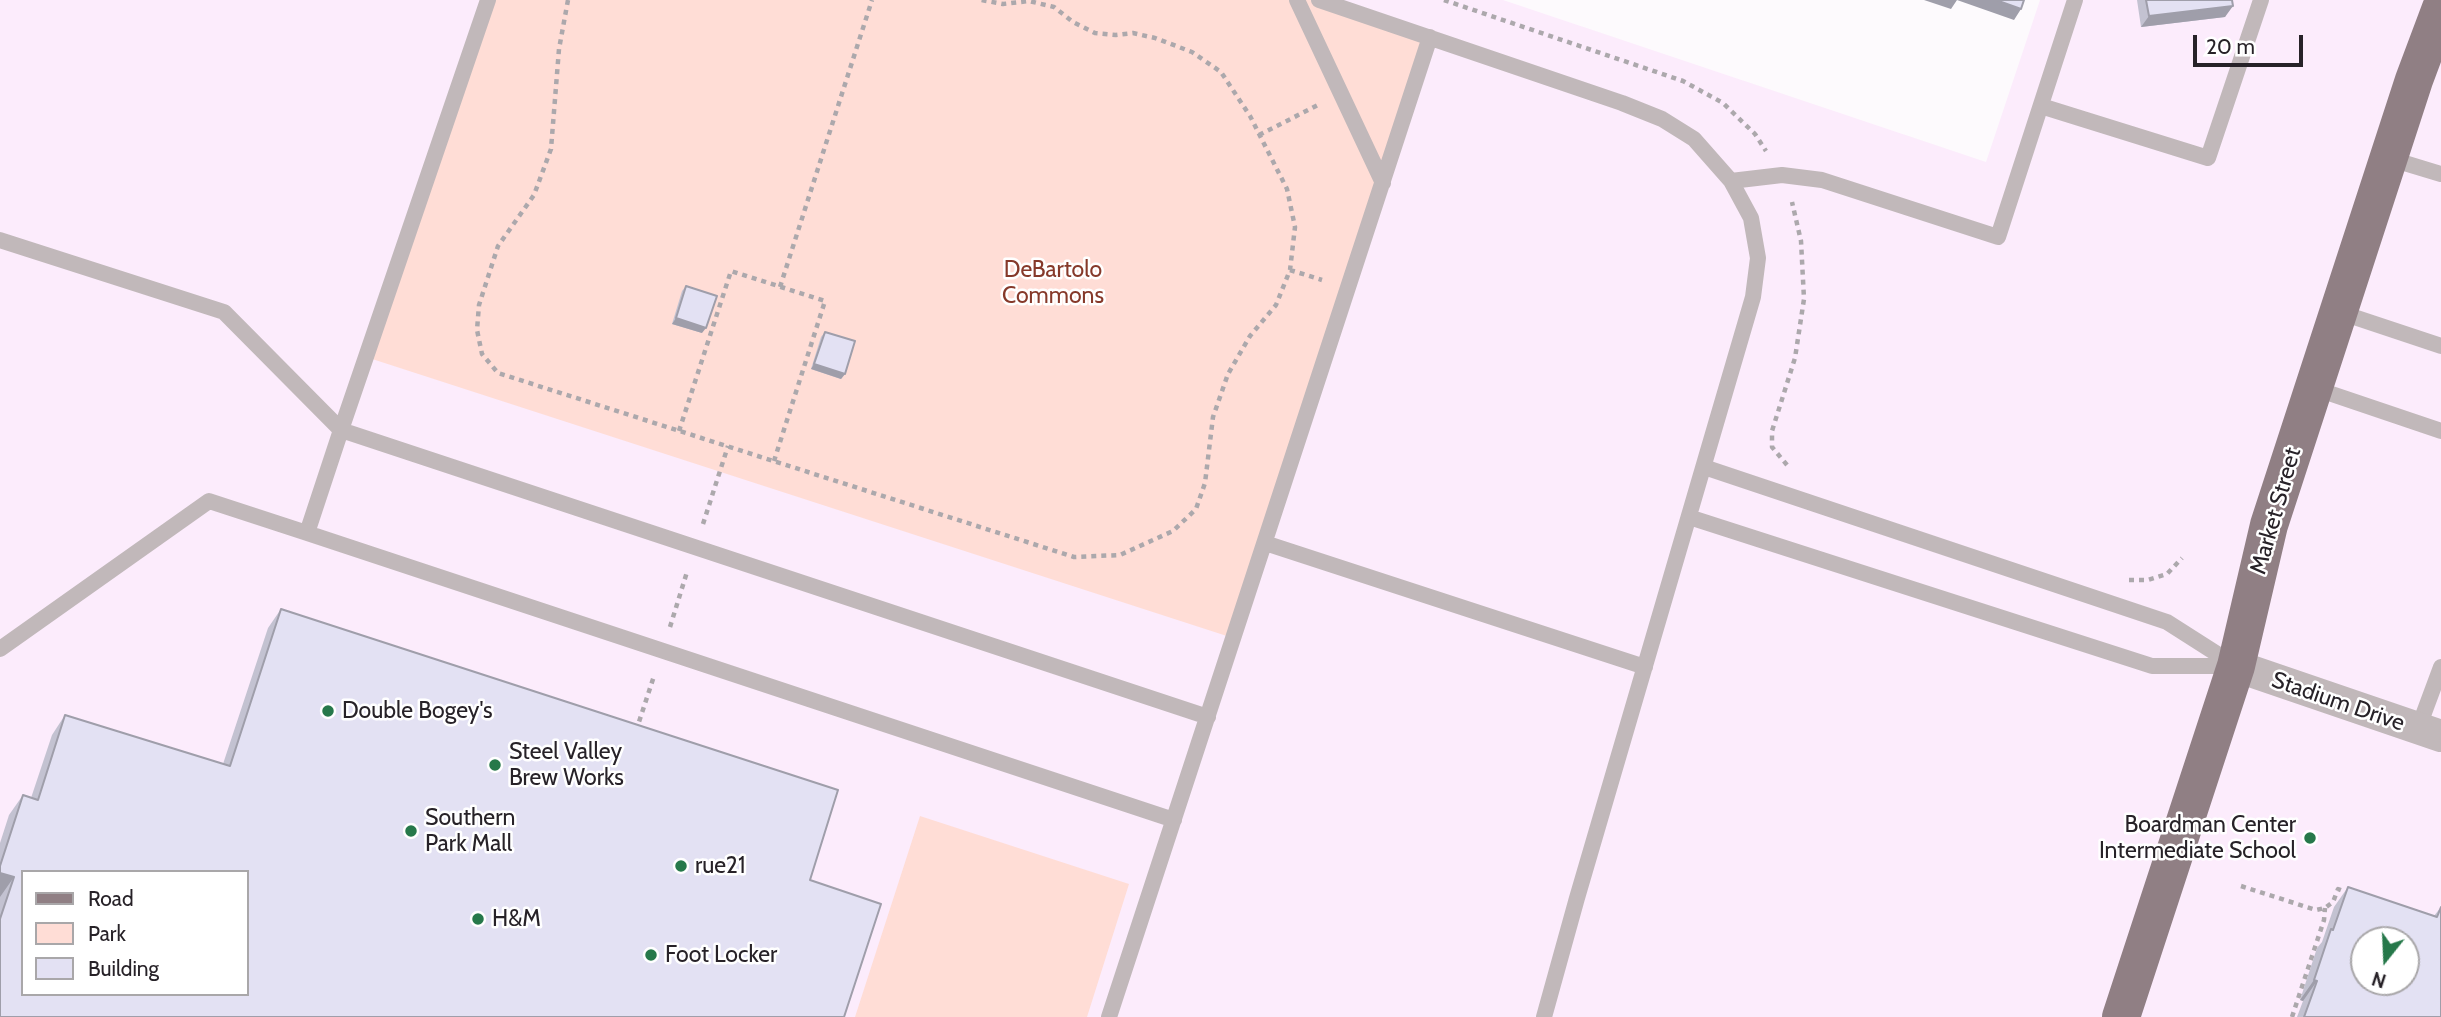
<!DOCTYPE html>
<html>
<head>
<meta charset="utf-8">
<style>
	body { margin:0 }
	#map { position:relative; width:2441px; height:1017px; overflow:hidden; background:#fdfafd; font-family:Cabin,sans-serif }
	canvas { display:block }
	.legend { position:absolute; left:21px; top:870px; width:228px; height:126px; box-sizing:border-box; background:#fff; border:2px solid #a9a7a9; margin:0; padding:9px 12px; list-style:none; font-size:21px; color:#272228 }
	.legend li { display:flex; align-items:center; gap:14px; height:35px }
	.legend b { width:35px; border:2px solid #a9a7a9 }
	.north { position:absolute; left:2350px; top:926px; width:70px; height:70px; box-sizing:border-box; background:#fff; border:2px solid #a9a7a9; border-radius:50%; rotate:198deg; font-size:19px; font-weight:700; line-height:28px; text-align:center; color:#272228 }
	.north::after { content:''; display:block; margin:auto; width:24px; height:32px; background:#26784a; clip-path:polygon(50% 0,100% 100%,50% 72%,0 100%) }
	.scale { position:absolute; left:2193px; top:35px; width:110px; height:32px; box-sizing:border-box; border:4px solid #272228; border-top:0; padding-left:9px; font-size:21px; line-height:24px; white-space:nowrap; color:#272228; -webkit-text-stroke:5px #fff; paint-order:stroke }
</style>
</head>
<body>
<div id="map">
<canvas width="2441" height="1017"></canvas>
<ul class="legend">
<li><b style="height:9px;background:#907f84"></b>Road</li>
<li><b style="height:19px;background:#ffddd6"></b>Park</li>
<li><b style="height:19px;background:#e3e1f3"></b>Building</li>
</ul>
<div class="north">N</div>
<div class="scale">20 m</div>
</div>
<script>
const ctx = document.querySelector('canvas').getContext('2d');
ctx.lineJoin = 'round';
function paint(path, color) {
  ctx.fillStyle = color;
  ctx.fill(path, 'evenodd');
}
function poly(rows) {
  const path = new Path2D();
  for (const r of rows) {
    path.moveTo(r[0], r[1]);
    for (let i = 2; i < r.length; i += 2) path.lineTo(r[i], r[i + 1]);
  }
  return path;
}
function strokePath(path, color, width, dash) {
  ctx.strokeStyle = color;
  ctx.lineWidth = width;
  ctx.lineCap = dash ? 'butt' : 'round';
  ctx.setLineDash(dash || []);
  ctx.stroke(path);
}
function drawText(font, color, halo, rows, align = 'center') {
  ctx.font = font + ' Cabin,sans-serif';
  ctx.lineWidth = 5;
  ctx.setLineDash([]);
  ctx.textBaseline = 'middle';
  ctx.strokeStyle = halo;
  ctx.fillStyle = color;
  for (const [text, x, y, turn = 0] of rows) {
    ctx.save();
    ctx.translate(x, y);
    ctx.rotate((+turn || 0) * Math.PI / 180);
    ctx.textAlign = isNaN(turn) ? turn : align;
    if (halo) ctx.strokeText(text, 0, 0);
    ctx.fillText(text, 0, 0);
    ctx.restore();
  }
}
const built = poly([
	[0,0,1503,0,1986,162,2040,0,2441,0,2441,1017,0,1017],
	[23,872,247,872,247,994,23,994],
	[2364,940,2406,940,2406,982,2364,982]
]);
const green = poly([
	[488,0,1319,0,1430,37,1233,638,366,357],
	[920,816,1129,884,1087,1017,855,1017]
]);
const path = poly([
	[568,0,559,49,551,149,534,195,498,246,479,305,477,330,482,354,498,373,1074,557,1120,555,1173,531,1196,509,1205,483,1213,417,1228,374,1250,336,1276,305,1290,270,1295,227,1287,189,1250,116,1221,72,1192,52,1155,38,1133,33,1116,35,1095,33,1073,22,1054,7,1029,1,1003,4,981,0],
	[1444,0,1683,81,1723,103,1755,134,1766,151],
	[1259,135,1318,105],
	[1290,270,1322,280],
	[780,287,872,0],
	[679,431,731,271,825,301,774,461],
	[1787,465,1772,447,1772,431,1795,358,1804,299,1801,241,1792,202],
	[703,524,728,446],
	[2129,580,2148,580,2167,574,2182,558],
	[670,627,687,572],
	[636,731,654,676],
	[2241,886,2316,910,2325,908,2333,902,2338,889,2348,893],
	[2292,1017,2324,920,2325,908]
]);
const service = poly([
	[488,0,341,430,1208,717],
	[1297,0,1383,183],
	[1319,0,1622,103,1662,119,1694,139,1731,181,1751,218,1758,258,1753,297,1577,898,1544,1017],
	[2041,106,2208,158,2261,0],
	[2388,158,2441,174],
	[1731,181,1782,175,1822,180,1998,237,2075,0],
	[0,240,224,312,341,430,307,533,1174,820],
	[2339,312,2441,346],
	[2314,388,2441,431],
	[1704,467,2167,622,2236,666],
	[1689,517,2152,666,2234,666],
	[1265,543,1645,667],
	[0,649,209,501,307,533],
	[2418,729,2441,667],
	[1109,1017,1430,37]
]);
const minor = poly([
	[2236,666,2441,736]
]);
const primary = poly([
	[2121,1017,2236,666,2269,525,2414,80,2441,8]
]);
const wall = poly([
	[2137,0,2232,0,2225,17,2141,27],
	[686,286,702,333,672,324,682,291],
	[825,332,845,374,841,379,811,369,821,337],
	[281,609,838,790,0,1017,0,843,9,815,23,795,31,798,52,735,65,715,223,764,268,628],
	[2348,887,2434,916,2441,907,2441,1017,2297,1017,2303,1001,2300,1000,2317,948,2322,942,2334,907]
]);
const shadedWall = poly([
	[1924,0,1996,0,2021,9,2014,20,1957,0,1951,9],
	[2233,6,2225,17,2141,27,2149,16],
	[676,318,706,328,702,333,672,324],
	[814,364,845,374,841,379,811,369],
	[0,873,14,877,0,897],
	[2314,980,2317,981,2303,1001,2300,1000]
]);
const building = poly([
	[1996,0,2024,0,2021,9,1996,0],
	[2146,0,2232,0,2233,6,2149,16,2146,0],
	[686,286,717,296,706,328,676,318,686,286],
	[825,332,855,341,845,374,814,364,825,332],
	[281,609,838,790,810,880,881,904,844,1017,0,1017,0,919,14,877,0,873,0,866,23,795,38,800,65,715,230,766,281,609],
	[23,872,247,872,247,994,23,994,23,872],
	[2348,887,2437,917,2441,907,2441,1017,2304,1017,2317,981,2314,980,2331,929,2333,930,2348,887],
	[2364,940,2406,940,2406,982,2364,982,2364,940]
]);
const markers = [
	[328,711,7,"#26784a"],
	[495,765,7,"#26784a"],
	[411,831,7,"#26784a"],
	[2310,838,7,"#26784a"],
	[681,866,7,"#26784a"],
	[478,919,7,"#26784a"],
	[651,955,7,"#26784a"]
];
const parkNames = [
	["DeBartolo",1053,270],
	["Commons",1053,296]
];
const streetNames = [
	["Market Street",2276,511,-74],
	["Stadium Drive",2338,702,19]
];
const poiNames = [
	["Double Bogey's",342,711],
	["Steel Valley",509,752],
	["Brew Works",509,778],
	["Southern",425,818],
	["Park Mall",425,844],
	["Boardman Center",2296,825,"right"],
	["Intermediate School",2296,851,"right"],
	["rue21",695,866],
	["H&M",492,919],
	["Foot Locker",665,955]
];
paint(built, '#fcecfc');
paint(green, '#ffddd6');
strokePath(path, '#aca8ac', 4.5, [5, 5]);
strokePath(service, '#c1b8ba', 16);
strokePath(minor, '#c1b8ba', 32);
strokePath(primary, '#907f84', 38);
paint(wall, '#c3c2d1');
paint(shadedWall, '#9f9eaa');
paint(building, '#e3e1f3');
strokePath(building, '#9f9eaa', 2);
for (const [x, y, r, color] of markers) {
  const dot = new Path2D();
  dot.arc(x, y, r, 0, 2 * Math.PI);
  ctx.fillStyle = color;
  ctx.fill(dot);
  strokePath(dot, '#fff', 2.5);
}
drawText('23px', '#86392a', '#fff', parkNames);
drawText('23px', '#272228', '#fff', streetNames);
drawText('23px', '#272228', '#fff', poiNames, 'left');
</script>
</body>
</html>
